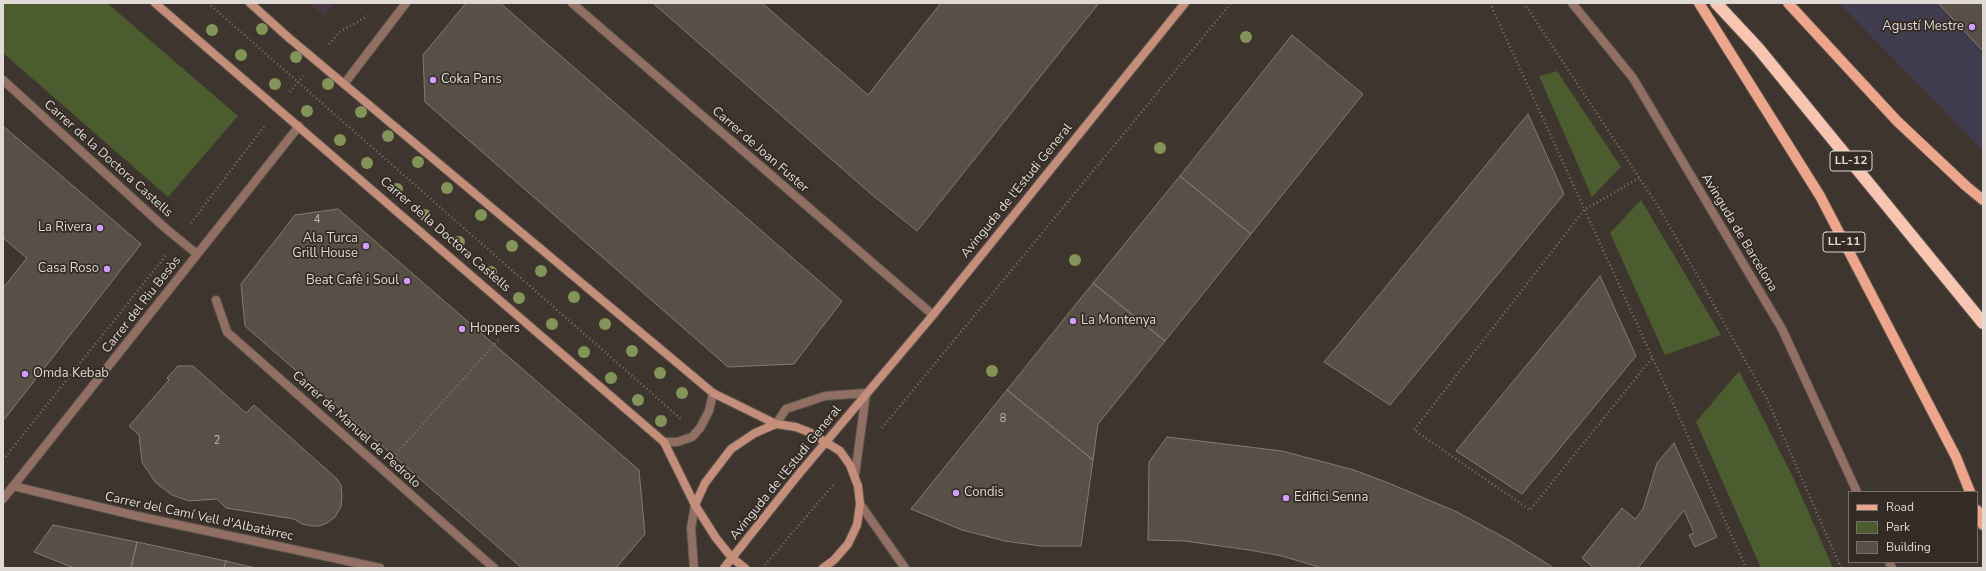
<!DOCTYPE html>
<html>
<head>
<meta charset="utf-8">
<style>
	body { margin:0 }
	#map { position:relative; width:1986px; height:571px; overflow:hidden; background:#3e352e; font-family:"Nunito Sans",sans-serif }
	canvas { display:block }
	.frame { position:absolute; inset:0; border:4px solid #dfdad5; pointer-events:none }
	.legend { position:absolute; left:1848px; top:491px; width:130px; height:72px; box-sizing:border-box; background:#332b24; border:1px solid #78716b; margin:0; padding:5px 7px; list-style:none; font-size:12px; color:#dfdad5 }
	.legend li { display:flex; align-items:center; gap:8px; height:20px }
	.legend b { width:20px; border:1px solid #78716b }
</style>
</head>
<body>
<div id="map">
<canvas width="1986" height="571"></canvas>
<div class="frame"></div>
<ul class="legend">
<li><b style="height:5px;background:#eda58c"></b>Road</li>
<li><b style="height:11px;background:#4b5c2f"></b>Park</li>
<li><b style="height:11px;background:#585047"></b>Building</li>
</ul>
</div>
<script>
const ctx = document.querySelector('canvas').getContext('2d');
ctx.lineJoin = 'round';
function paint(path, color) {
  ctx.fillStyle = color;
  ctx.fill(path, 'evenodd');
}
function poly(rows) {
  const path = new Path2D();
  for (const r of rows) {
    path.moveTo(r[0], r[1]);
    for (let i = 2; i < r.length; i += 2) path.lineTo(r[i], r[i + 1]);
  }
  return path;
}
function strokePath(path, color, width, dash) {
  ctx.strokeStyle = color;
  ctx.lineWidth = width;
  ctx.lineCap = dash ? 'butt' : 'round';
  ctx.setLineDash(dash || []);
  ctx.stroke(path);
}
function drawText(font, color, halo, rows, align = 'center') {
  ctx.font = font + ' "Nunito Sans",sans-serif';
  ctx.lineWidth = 3.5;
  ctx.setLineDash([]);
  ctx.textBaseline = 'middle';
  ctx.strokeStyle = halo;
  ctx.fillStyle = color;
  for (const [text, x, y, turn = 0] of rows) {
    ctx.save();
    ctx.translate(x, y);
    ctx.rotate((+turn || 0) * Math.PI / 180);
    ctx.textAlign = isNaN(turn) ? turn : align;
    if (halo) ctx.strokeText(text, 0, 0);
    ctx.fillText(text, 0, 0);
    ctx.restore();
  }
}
const commercial = poly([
	[1839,3,1983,3,1983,151,1977,145]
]);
const education = poly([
	[309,3,335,3,324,16]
]);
const green = poly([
	[3,3,107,3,238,116,168,197,3,53],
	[1557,71,1621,167,1592,197,1539,76],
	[1641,200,1681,267,1721,335,1665,355,1610,233],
	[1739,371,1794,479,1833,568,1761,568,1696,422]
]);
const building = poly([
	[466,3,500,3,842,301,794,364,728,367,425,102,423,55,466,3],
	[653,3,762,3,868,95,941,3,1099,3,917,231,870,193,653,3],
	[1938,3,1983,3,1983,51,1938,3],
	[1292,35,1363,94,1251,234,1180,176,1292,35],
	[1528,114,1564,194,1390,405,1324,362,1528,114],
	[3,126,141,244,3,421,3,288,27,258,3,238,3,126],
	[1180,176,1251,234,1165,341,1093,283,1180,176],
	[338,209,639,470,645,534,616,568,522,568,245,326,241,284,271,246,295,215,338,209],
	[1600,276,1636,356,1522,494,1456,451,1600,276],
	[1093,283,1165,341,1098,424,1093,460,1007,390,1093,283],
	[178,366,193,366,246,413,254,405,336,478,341,485,342,496,341,507,335,517,327,523,319,526,311,526,302,524,294,519,226,508,217,499,189,501,172,495,156,483,142,462,139,435,129,426,169,380,167,378,178,366],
	[1007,390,1093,460,1081,546,1041,546,1005,541,962,530,911,509,1007,390],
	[1167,437,1282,451,1354,470,1391,484,1457,512,1509,540,1554,568,1322,568,1282,556,1249,550,1185,541,1148,540,1149,462,1167,437],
	[1674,443,1717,537,1695,547,1689,535,1694,533,1684,510,1638,568,1594,568,1582,558,1622,508,1635,519,1643,509,1657,463,1674,443],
	[53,525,137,542,131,568,74,568,34,552,53,525],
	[137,542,226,561,224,568,131,568,137,542],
	[226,561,246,566,257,568,224,568,226,561]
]);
const path = poly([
	[208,3,681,419],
	[1490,3,1670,396,1746,568],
	[1524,3,1658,206,1767,399,1841,568],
	[329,44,341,31,368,16],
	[290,92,303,76],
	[1639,178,1584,210,1414,430,1530,510,1652,358],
	[191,223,265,125],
	[882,428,1231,3],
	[396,454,500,338],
	[3,460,167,254],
	[765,565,835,483]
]);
const street = poly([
	[572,3,933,315],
	[1572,3,1633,78,1782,329,1857,492],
	[3,80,164,227,197,254],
	[344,84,406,3],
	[216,300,227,332,494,568],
	[776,424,786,409,825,396,866,393,855,475],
	[664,442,677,442,692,437,700,428,709,411,713,393],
	[13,486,137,516,380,568],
	[3,499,299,126],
	[860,504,905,568],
	[1889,562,1892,568],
	[694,568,691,528,695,505]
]);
const secondary = poly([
	[155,3,664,442,695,505,716,538,732,558,745,568],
	[250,3,289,38,713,393,776,424],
	[695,505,705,483,731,449,755,433,776,424,796,427,811,433,840,451,850,465,858,486,860,504,857,525,848,544,834,560,823,568],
	[724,568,798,475,933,315,1185,3]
]);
const primary = poly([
	[1699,3,1820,196,1956,457,1970,492],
	[1788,3,1897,121,1966,186,1983,200],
	[1977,510,1983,525]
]);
const highway = poly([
	[1716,3,1758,48,1983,323]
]);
const trees = [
	[262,29],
	[212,30],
	[1246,37],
	[241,55],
	[296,57],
	[275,84],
	[328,84],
	[307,111],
	[361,112],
	[388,136],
	[340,140],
	[1160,148],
	[418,162],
	[367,163],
	[447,188],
	[397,189],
	[425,215],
	[481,215],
	[459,242],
	[512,246],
	[1075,260],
	[541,271],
	[491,272],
	[574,297],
	[519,298],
	[552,324],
	[605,324],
	[632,351],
	[584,352],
	[992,371],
	[660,373],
	[611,378],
	[682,393],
	[638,400],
	[661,421]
];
const markers = [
	[1972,27,4,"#d49cfc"],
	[433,80,4,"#d49cfc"],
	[100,228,4,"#d49cfc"],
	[366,246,4,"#d49cfc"],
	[107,269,4,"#d49cfc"],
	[407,281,4,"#d49cfc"],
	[1073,321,4,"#d49cfc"],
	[462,329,4,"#d49cfc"],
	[25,374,4,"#d49cfc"],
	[956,493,4,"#d49cfc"],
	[1286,498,4,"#d49cfc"]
];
const numberNames = [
	["4",317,220],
	["8",1003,419],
	["2",217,441]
];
const shields = [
	[1851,161,42],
	[1844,242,42]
];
const shieldNames = [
	["LL-12",1851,161],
	["LL-11",1844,242]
];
const poiNames = [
	["Agustí Mestre",1964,27,"right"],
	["Coka Pans",441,80],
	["La Rivera",92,228,"right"],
	["Ala Turca",358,239,"right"],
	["Grill House",358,254,"right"],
	["Casa Roso",99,269,"right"],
	["Beat Cafè i Soul",399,281,"right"],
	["La Montenya",1081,321],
	["Hoppers",470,329],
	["Omda Kebab",33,374],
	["Condis",964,493],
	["Edifici Senna",1294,498]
];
const streetNames = [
	["Carrer de Joan Fuster",760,150,41],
	["Carrer de la Doctora Castells",108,159,42],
	["Avinguda de l'Estudi General",1017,191,-51],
	["Avinguda de Barcelona",1739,233,59],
	["Carrer de la Doctora Castells",445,235,41],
	["Carrer del Riu Besòs",142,305,-52],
	["Carrer de Manuel de Pedrolo",356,430,42],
	["Avinguda de l'Estudi General",786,473,-51],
	["Carrer del Camí Vell d'Albatàrrec",199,517,12]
];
paint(commercial, '#3f3c4e');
paint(education, '#4a3944');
paint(green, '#4b5c2f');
paint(building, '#585047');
strokePath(building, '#847b72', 1);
strokePath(street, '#5b534c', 10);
strokePath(secondary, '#5b534c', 10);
strokePath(primary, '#5b534c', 12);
strokePath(highway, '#5b534c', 14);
strokePath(path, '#7a726c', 2.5, [1, 3]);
strokePath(street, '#926f63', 8);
strokePath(secondary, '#c58e7a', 8);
strokePath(primary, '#eda58c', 10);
strokePath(highway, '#f9c5b3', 12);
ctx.fillStyle = '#829457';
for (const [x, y] of trees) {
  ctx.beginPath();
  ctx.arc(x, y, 6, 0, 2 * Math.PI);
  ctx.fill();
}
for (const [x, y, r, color] of markers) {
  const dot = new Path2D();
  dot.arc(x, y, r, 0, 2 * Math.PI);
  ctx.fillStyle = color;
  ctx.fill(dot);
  strokePath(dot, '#332b24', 1.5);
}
drawText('11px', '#bdb8b2', null, numberNames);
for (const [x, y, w] of shields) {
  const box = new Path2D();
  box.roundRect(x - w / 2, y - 10, w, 20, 3);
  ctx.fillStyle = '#332b24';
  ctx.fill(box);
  strokePath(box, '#dfdad5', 1);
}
drawText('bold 12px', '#dfdad5', null, shieldNames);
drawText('13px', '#dfdad5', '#332b24', poiNames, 'left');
drawText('13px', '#dfdad5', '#332b24', streetNames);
</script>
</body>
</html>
